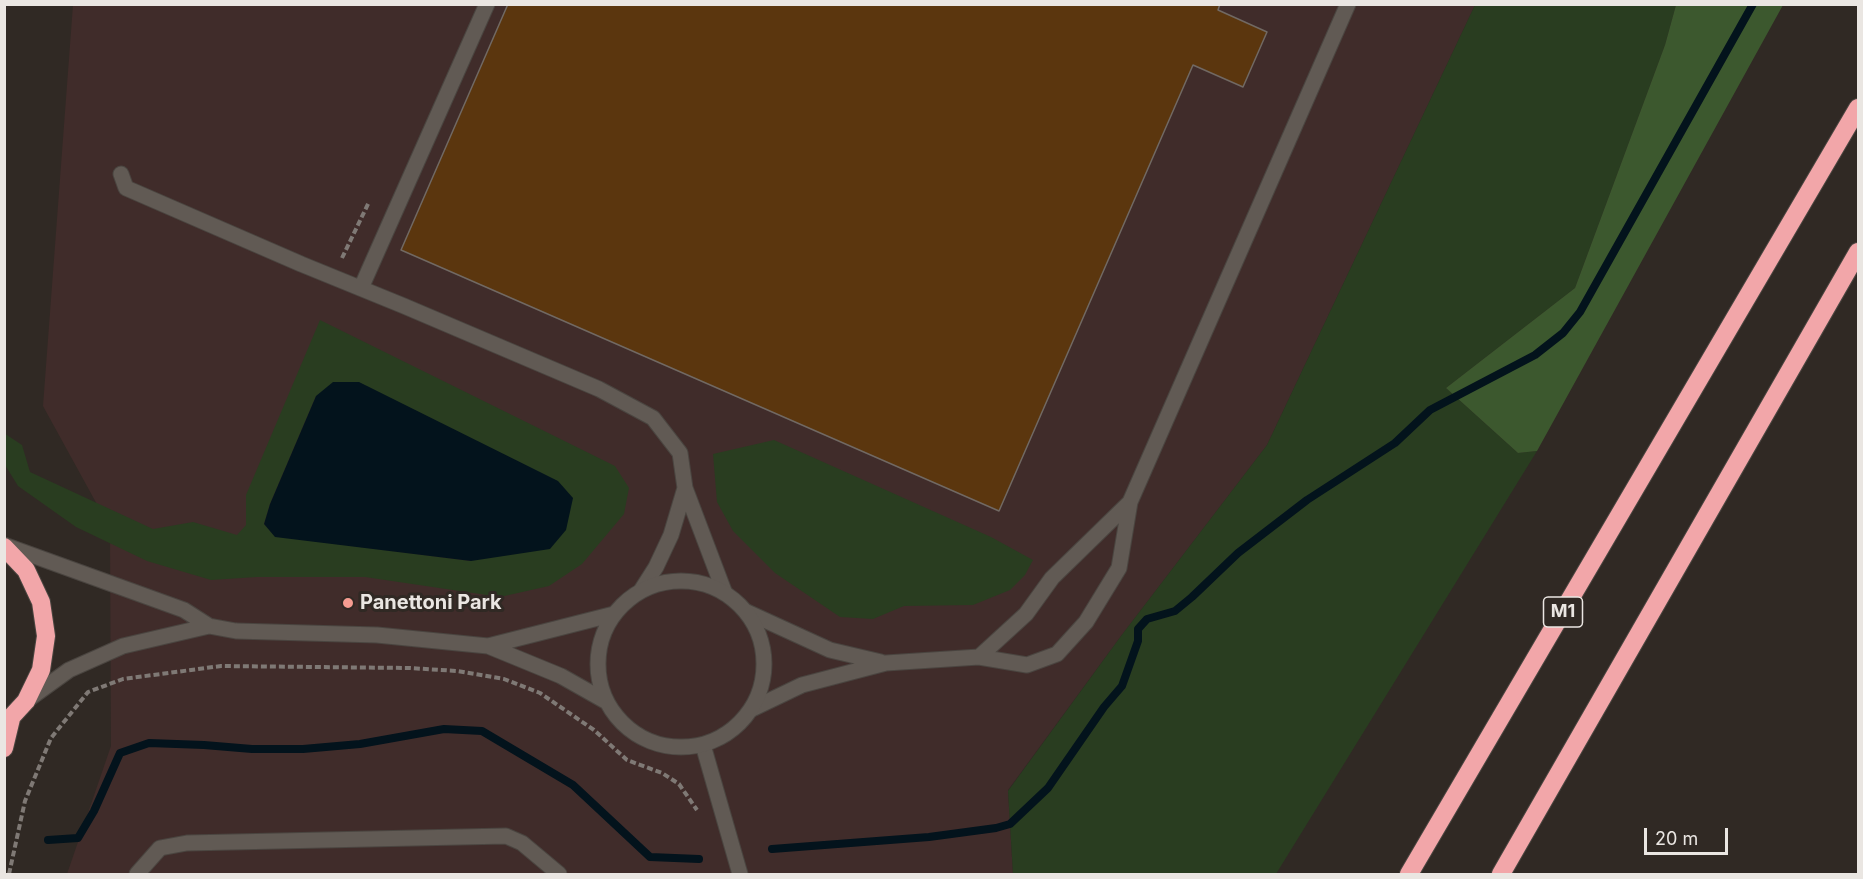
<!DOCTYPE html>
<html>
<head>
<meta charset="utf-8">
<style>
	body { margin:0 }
	#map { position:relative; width:1863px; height:879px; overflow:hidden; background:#302924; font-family:Inter,sans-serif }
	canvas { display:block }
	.frame { position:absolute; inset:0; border:6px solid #eae6e2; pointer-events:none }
	.scale { position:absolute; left:1644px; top:828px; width:84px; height:27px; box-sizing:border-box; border:3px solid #eae6e2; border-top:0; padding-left:8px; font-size:18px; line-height:21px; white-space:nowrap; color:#eae6e2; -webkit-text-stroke:4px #302924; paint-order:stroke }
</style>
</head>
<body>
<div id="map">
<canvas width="1863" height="879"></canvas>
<div class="frame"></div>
<div class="scale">20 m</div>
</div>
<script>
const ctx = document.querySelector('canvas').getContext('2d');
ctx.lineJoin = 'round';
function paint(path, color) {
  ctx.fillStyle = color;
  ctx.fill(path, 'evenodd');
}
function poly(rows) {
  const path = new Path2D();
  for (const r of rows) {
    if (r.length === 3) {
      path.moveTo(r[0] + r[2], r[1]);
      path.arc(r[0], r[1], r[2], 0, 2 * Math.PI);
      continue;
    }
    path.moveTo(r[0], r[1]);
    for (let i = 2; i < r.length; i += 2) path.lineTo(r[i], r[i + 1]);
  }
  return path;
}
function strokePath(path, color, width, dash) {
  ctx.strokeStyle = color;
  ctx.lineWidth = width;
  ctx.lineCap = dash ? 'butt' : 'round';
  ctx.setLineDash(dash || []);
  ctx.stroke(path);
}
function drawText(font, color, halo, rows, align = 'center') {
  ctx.font = font + ' Inter,sans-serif';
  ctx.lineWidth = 6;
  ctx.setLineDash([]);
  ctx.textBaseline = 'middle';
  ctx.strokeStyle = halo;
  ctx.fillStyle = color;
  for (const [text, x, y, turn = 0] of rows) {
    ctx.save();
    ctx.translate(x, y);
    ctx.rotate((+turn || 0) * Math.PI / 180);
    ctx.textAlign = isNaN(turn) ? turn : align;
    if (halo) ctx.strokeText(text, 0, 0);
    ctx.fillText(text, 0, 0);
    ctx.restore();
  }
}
const commercial = poly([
	[73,5,1475,5,1267,445,1121,636,1008,790,1013,874,67,874,111,746,110,528,43,406]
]);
const green = poly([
	[1475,5,1676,5,1665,45,1575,288,1446,388,1518,453,1537,451,1276,874,1013,874,1008,791,1121,636,1267,445],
	[320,320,615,466,629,488,624,514,582,564,549,586,500,597,365,577,257,577,211,580,147,561,76,527,18,486,5,465,4,433,22,445,30,472,153,529,193,522,237,535,246,525,246,495],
	[316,396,471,561,275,536,264,524,270,504],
	[774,440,991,537,1033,560,1025,575,1010,590,973,605,904,606,873,619,840,617,775,573,733,531,717,502,713,454]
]);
const forest = poly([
	[1676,5,1783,5,1537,451,1518,453,1446,388,1575,288,1665,45]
]);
const water = poly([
	[333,382,359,382,558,481,573,498,566,530,550,549,471,561,275,537,264,524,270,504,316,396]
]);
const stream = poly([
	[48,840,78,838,94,811,120,753,149,743,204,745,252,749,303,749,360,744,444,729,482,731,573,785,650,857,699,859],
	[772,849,929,837,996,828,1010,824,1048,788,1104,707,1122,686,1138,641,1138,629,1147,619,1175,611,1192,597,1238,553,1307,500,1395,443,1430,410,1535,355,1563,333,1580,312,1753,4]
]);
const building = poly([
	[508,4,1220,4,1218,10,1267,32,1243,87,1193,65,999,511,401,250,508,4]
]);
const path = poly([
	[342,258,369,202],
	[9,874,25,801,51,738,88,692,123,679,221,666,409,668,457,671,504,679,540,693,594,730,627,760,662,773,679,784,697,810]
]);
const lane = poly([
	[121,174,126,188,301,264,404,306,599,389,653,418,680,453,685,488,724,591],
	[361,288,487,4],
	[642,589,656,567,671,535,685,488],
	[747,612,830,650,881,662],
	[979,657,1026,614,1052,578,1130,502],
	[752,709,802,685,886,663,979,657,1027,665,1057,654,1086,622,1119,568,1130,502,1348,4],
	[703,745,740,874],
	[137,874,160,848,187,843,506,836,522,843,559,874]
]);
const street = poly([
	[4,545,184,610,209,626,236,631,377,635,488,646,561,676,607,702],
	[681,664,83],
	[488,646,614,614],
	[26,701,69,670,123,646,209,626]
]);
const highway = poly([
	[4,547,26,570,41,602,46,636,41,670,26,701,4,725],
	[4,748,11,719],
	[1409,874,1858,108],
	[1501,874,1858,252]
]);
const markers = [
	[348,603,6,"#f59c91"]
];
const shields = [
	[1563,612,39]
];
const shieldNames = [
	["M1",1563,612]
];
const poiNames = [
	["Panettoni Park",360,603]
];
paint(commercial, '#402c2a');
paint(green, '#293d20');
paint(forest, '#3c582e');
paint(water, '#03131c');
strokePath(stream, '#03131c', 8);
paint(building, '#5b360e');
strokePath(building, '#716963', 1.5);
strokePath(lane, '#4a4540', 17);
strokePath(street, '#4a4540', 17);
strokePath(highway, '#4a4540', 20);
strokePath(path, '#7f7975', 4, [6, 3]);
strokePath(lane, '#615a54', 15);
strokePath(street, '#615a54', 15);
strokePath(highway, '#f2a6a9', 18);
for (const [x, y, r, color] of markers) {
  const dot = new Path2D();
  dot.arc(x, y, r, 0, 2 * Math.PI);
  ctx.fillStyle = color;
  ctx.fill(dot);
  strokePath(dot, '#302924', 2);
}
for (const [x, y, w] of shields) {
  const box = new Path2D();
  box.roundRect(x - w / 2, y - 15, w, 30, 4.5);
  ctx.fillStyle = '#302924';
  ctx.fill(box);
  strokePath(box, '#eae6e2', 1.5);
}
drawText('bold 18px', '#eae6e2', null, shieldNames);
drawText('bold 20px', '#eae6e2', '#302924', poiNames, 'left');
</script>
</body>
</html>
